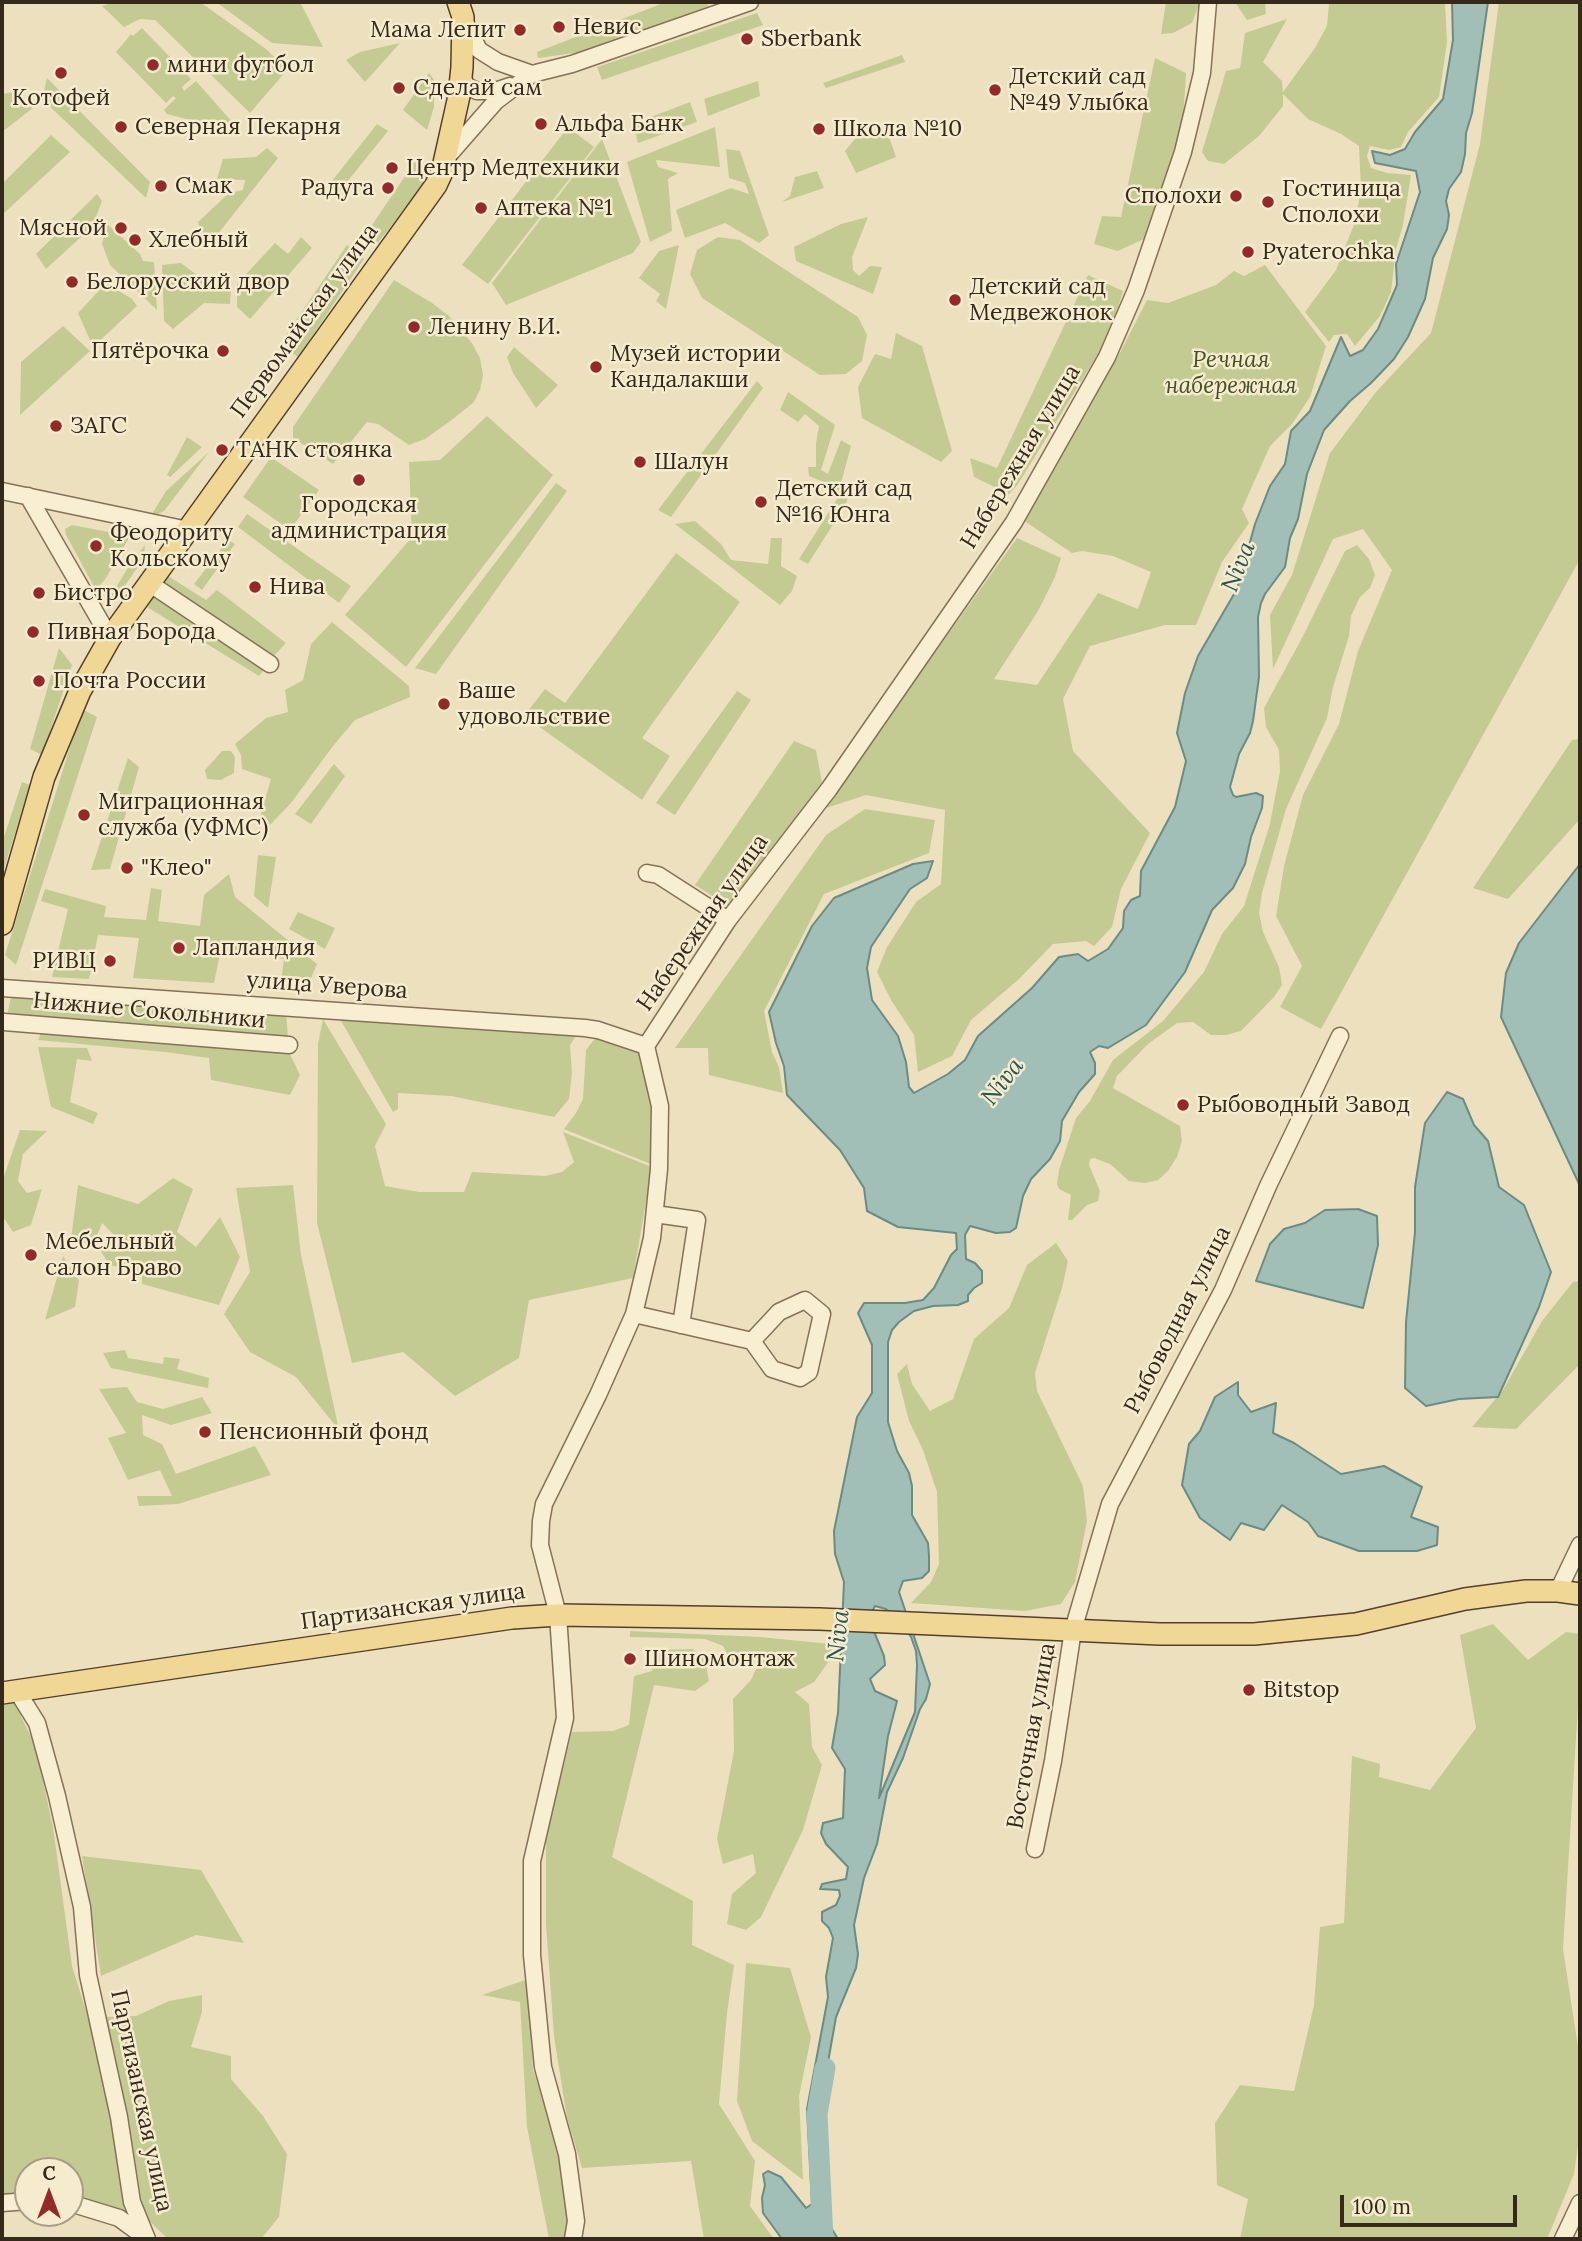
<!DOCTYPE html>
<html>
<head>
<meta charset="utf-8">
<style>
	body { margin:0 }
	#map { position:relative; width:1582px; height:2241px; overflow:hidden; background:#ede0bf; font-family:Lora,serif }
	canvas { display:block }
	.frame { position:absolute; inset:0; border:4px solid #35291c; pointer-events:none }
	.north { position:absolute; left:14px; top:2157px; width:70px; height:70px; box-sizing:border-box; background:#f5ebce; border:2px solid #a89d87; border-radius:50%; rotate:0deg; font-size:19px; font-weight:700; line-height:28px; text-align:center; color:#35291c }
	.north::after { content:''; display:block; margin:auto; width:24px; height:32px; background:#942a28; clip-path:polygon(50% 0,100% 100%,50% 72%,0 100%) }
	.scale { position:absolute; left:1340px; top:2195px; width:177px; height:32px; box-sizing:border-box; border:4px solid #35291c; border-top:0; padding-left:9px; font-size:21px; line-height:24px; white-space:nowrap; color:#35291c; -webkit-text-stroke:5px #f5ebce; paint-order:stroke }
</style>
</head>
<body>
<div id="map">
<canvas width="1582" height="2241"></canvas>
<div class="frame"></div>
<div class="north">С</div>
<div class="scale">100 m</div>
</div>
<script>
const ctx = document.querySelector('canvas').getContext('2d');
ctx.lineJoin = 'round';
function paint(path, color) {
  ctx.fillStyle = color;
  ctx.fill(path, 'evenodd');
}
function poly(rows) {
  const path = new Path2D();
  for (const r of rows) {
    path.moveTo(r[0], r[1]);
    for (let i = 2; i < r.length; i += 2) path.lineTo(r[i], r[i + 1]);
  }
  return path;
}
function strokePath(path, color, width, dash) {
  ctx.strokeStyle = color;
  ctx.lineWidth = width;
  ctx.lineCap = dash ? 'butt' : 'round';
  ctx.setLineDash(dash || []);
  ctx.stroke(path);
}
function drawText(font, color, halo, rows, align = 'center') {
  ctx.font = font + ' Lora,serif';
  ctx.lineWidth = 5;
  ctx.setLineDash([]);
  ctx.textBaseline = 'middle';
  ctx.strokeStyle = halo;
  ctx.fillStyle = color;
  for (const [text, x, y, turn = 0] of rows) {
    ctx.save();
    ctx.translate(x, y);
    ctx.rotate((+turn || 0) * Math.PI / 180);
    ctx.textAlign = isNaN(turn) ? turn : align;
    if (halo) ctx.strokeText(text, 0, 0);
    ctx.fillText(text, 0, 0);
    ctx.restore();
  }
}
const green = poly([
	[114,2,200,2,266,49,287,70,250,113,155,20,140,19,124,27,102,6],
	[216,2,300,2,323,47,272,43],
	[666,2,706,2,710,9,589,51,538,58,537,52],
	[1166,2,1200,2,1192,23,1173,33,1161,34],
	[1235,2,1265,2,1266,14,1247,20],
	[1339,2,1445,2,1447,42,1439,97,1408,132,1401,147,1389,150,1370,146,1367,156,1371,168,1387,173,1411,175,1403,225,1396,249,1391,292,1380,316,1355,346,1347,334,1334,335,1329,342,1305,312,1336,270,1355,222,1361,190,1359,146,1341,134,1308,119,1283,94,1283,106,1259,136,1224,164,1208,161,1202,152,1226,71,1240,68,1245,33,1287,19,1263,62,1282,81,1283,92,1315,48,1327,26,1329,4],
	[1499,2,1580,2,1580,559,1321,1029,1280,1007,1302,966,1276,916,1284,866,1303,795,1339,724,1358,651,1392,570,1363,529,1333,539,1273,669,1270,615,1292,575,1330,453,1376,392,1431,333,1480,144],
	[757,13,763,25,602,80,597,67],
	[142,28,191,79,182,87,184,91,196,81,233,123,226,129,167,114,164,110,176,98,173,96,166,103,116,52,131,34,133,36],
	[400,43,365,82,346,60,360,52],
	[902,55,905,62,826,88,823,83],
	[1155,58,1186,73,1183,121,1148,237,1118,251,1094,244,1102,216,1121,217],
	[429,73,434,80,434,107,427,130,403,110],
	[47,78,150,182,146,198,42,99],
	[758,81,760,96,708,116,704,99],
	[17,92,33,108,2,132,2,94],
	[690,102,697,122,638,143,633,124],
	[377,124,388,131,334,198,328,186],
	[568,127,594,147,488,284,462,265],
	[715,127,720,167,656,160,658,167,678,173,668,179,672,231,650,242,627,162],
	[859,134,888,134,896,157,856,173,845,151],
	[51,135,70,152,2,215,2,184],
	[602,139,641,242,633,253,506,305,492,283],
	[267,148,278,158,206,249,198,222,229,193,243,190,245,180,217,179,223,159,256,157],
	[726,149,740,151,769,235,759,243,725,223,685,238,676,210,731,188,749,194,745,183,729,178],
	[418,157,432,176,376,245,370,240,370,228],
	[817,171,824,188,782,202,790,196,795,177],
	[97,194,102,201,92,227,46,269,36,254],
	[868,217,852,257,853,270,859,276,870,266,882,267,873,294,796,261,794,247,841,224],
	[107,224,140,254,143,261,154,262,157,310,110,265,102,244],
	[301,237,312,248,250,319,237,307,237,284,275,243,288,254],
	[718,237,740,240,858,317,867,335,862,361,846,374,820,375,702,298,690,274,697,250],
	[347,245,364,259,298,357,284,347,284,338],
	[679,245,666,309,656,301,660,294,639,278,659,251],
	[181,263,217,290,231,289,230,304,204,303,173,329,164,321,162,265],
	[1265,265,1326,346,1310,397,1292,424,1270,446,1242,509,1249,523,1222,562,1196,625,1165,625,1090,646,1063,699,1073,751,1150,833,1121,889,1112,927,1094,946,1086,941,1053,944,1018,980,971,1020,952,1056,918,1072,914,1035,891,1000,877,972,887,947,916,902,941,884,945,810,866,795,823,809,1017,538,1061,558,1055,577,1038,611,994,679,1037,685,1098,593,1138,609,1151,572,1113,556,1082,551,1072,553,1023,520,1121,351,1147,300,1168,303,1216,285,1234,271,1244,276],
	[1088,275,1123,291,1109,336,1018,484,1009,494,974,477,970,458,997,468],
	[394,280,432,303,449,316,472,343,480,358,483,375,480,390,474,402,453,419,425,439,409,445,378,424,367,422,333,464,293,438,293,427],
	[106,283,132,299,137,306,93,347,78,313],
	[63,326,90,351,20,415,21,362],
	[896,333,922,346,952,451,941,462,862,418,858,387,875,354,891,359],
	[514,347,558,385,536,408,513,373,507,357],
	[757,381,763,388,671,517,658,510],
	[788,392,835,425,821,470,828,474,841,440,851,446,841,483,852,481,846,504,808,564,799,559,839,496,831,485,809,476,808,467,816,467,816,443,819,426,805,414,798,422,780,410],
	[487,416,553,475,406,667,345,615,412,537,409,462,440,460],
	[187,437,202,447,170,477,167,475],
	[209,452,164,511,158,514,152,514,166,491],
	[269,460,275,460,319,490,290,530,243,497],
	[556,483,567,491,436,674,415,668],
	[247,514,351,586,339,603,238,527],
	[695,521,721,544,731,560,768,564,771,538,782,538,781,566,797,576,792,591,780,605,675,524],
	[72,525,130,536,106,578,96,590,66,535,65,529],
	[228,540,235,544,202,590,194,584],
	[145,545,144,558,117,597,109,599,129,566],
	[1357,545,1369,559,1375,575,1370,588,1360,597,1351,616,1349,636,1333,687,1327,718,1286,809,1262,893,1259,913,1263,932,1279,967,1282,985,1274,997,1241,1031,1226,1035,1211,1035,1193,1022,1177,1023,1148,1044,1117,1076,1113,1088,1180,1126,1182,1141,1177,1157,1168,1171,1158,1180,1145,1183,1129,1181,1110,1164,1094,1158,1090,1159,1089,1165,1100,1191,1098,1201,1087,1205,1072,1220,1068,1220,1071,1195,1059,1189,1057,1184,1059,1170,1076,1118,1090,1101,1113,1060,1163,1021,1204,972,1222,934,1244,906,1270,824,1280,771,1279,750,1266,727,1264,708,1302,638,1345,551],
	[676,553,740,602,642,738,670,756,642,800,524,716,545,689,565,703],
	[168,576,206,600,217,590,286,643,272,658,161,586],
	[156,592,267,666,259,676,147,607],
	[332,622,409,686,410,697,355,720,333,746,291,803,269,826,260,817,271,779,242,769,241,755,235,744,266,718,288,712,285,690,303,680,311,644],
	[59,648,72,665,42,755,30,749],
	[737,691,751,700,675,815,656,803],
	[82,709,97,717,16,965,5,955],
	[1580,739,1580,819,1508,899,1473,888,1572,740],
	[794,741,816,750,823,788,730,907,695,885],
	[222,751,231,751,235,757,234,773,221,780,207,779,205,770],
	[128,758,139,767,110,869,91,870],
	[334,764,345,776,311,824,295,814],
	[22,782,30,785,2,875,2,843],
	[865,809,935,820,929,853,824,894,764,1011,772,1052,779,1067,783,1093,709,1075,708,1048,675,1048,826,835],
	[258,855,276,857,268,908,254,896],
	[229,874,235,897,317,964,308,985,281,981,284,959,221,949,214,983,133,978,139,938,98,935,89,979,52,977,68,909,41,901,45,889,106,906,104,917,146,920,151,888,162,890,158,921,200,926,204,895],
	[298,912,335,928,325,949,289,929],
	[11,997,286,1012,288,1038,7,1016],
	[323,1019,386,1124,375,1146,385,1186,419,1192,464,1192,472,1172,545,1176,562,1172,574,1162,563,1132,652,1167,633,1278,529,1300,519,1358,455,1396,403,1352,352,1363,317,1223,318,1044],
	[340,1019,578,1033,570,1045,572,1073,569,1099,554,1117,451,1096,398,1093,398,1109,393,1112],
	[42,1031,288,1050,300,1075,290,1095,211,1080,209,1058,165,1052,38,1040],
	[597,1036,639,1050,656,1129,653,1165,564,1129,576,1113,583,1099,586,1050],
	[38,1047,87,1048,92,1061,77,1059,70,1102,98,1113,93,1124,51,1107],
	[20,1130,47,1131,23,1154,18,1181,27,1193,42,1189,31,1225,13,1232,2,1215,2,1182],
	[173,1178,193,1189,177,1232,196,1247,220,1217,240,1257,219,1305,142,1284,142,1271,109,1265,101,1251,122,1243,102,1223,93,1246,71,1239,78,1185,138,1204],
	[293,1185,301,1255,339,1430,296,1377,250,1352,224,1314,250,1272,236,1188],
	[1056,1243,1068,1261,1062,1288,1035,1373,1037,1391,1083,1486,1087,1521,1075,1582,1061,1604,1025,1611,911,1603,931,1582,939,1564,937,1492,923,1450,909,1421,897,1374,907,1364,912,1384,930,1411,953,1399,974,1339,1009,1308,1027,1265],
	[63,1256,79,1281,75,1307,45,1320],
	[1580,1281,1580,1364,1516,1429,1472,1427,1503,1390,1542,1321,1573,1282],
	[125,1350,128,1358,163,1364,164,1357,180,1359,177,1369,209,1378,208,1388,111,1368,103,1353],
	[127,1387,137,1402,163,1409,202,1397,212,1413,171,1425,142,1415,143,1435,162,1444,176,1474,255,1446,271,1475,178,1504,139,1506,137,1496,172,1496,160,1470,128,1480,108,1438,126,1433,99,1389],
	[1493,1624,1528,1660,1566,1632,1580,1634,1580,1673,1563,1949,1580,2060,1580,2131,1574,2174,1547,2239,1240,2239,1248,2199,1217,2185,1215,2123,1240,2085,1294,2091,1314,2005,1320,1927,1344,1923,1352,1756,1380,1764,1379,1777,1430,1790,1476,1728,1460,1635],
	[630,1631,760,1637,831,1644,832,1657,814,1682,795,1692,809,1704,812,1747,822,1765,803,1830,761,1917,746,1930,727,1924,732,1894,756,1873,753,1854,723,1864,717,1839,734,1751,733,1699,751,1680,761,1658,745,1658,733,1666,723,1646,705,1639,630,1637],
	[693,1649,705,1660,709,1681,695,1691,654,1685,612,1857,693,1901,692,1945,734,1965,727,2013,719,2104,755,2161,750,2206,774,2239,704,2239,691,2161,582,2168,567,2118,554,2036,546,1924,546,1837,572,1732,613,1731,629,1725,634,1676,652,1671,653,1650],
	[14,1702,35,1745,53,1827,72,1966,97,2046,129,2212,109,2208,70,2193,70,2171,28,2171,28,2196,2,2198,2,1704],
	[82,1856,201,1870,244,1943,196,1935,101,1976],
	[746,1963,790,1968,811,2037,799,2096,803,2180,752,2141,737,2101],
	[528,1979,533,2070,563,2153,570,2221,568,2239,549,2239,527,2127,520,2002,482,1995],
	[202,1995,202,2012,191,2047,231,2056,231,2079,263,2116,287,2154,279,2217,261,2239,168,2239,144,2216,128,2114,103,2017,136,2016,169,2001]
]);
const water = poly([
	[1452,2,1488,2,1472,113,1466,133,1465,154,1461,172,1449,189,1446,201,1449,215,1447,229,1433,258,1425,299,1408,337,1394,359,1371,383,1350,401,1324,430,1307,474,1298,519,1290,538,1285,567,1265,594,1261,603,1258,617,1259,677,1253,721,1250,733,1239,754,1230,787,1233,795,1236,797,1256,793,1263,796,1262,808,1251,837,1245,864,1233,888,1212,910,1185,972,1146,1025,1108,1048,1099,1046,1090,1052,1095,1063,1095,1074,1079,1092,1062,1121,1060,1141,1050,1159,1031,1179,1023,1196,1016,1228,1010,1232,996,1233,970,1226,965,1235,966,1259,975,1263,982,1271,982,1283,974,1288,968,1295,968,1301,958,1305,933,1306,914,1311,899,1322,892,1330,888,1342,888,1422,897,1451,909,1473,912,1486,912,1515,928,1543,929,1556,929,1571,922,1578,903,1581,899,1592,930,1684,926,1699,920,1709,903,1758,887,1792,877,1844,864,1878,854,1925,858,1954,856,1968,836,2017,827,2068,816,2110,816,2140,827,2221,838,2239,782,2239,763,2213,762,2198,765,2185,763,2174,768,2171,781,2177,806,2208,812,2204,807,2109,828,1997,826,1977,833,1938,829,1928,822,1921,822,1912,836,1905,840,1896,839,1890,820,1889,822,1884,846,1879,848,1867,826,1844,821,1833,823,1823,843,1818,845,1769,832,1748,838,1713,844,1582,835,1554,834,1531,857,1417,872,1393,872,1345,858,1313,864,1303,905,1303,923,1300,934,1288,951,1255,957,1249,956,1233,898,1227,867,1211,864,1188,840,1150,787,1095,784,1066,776,1043,769,1012,812,926,834,898,913,864,933,861,927,878,910,889,871,947,867,968,872,1000,898,1036,906,1062,909,1087,914,1093,948,1074,965,1060,978,1036,1032,988,1059,957,1078,954,1088,961,1108,949,1123,928,1124,911,1131,900,1140,896,1141,871,1175,807,1186,761,1177,733,1185,693,1198,656,1237,589,1255,524,1270,486,1285,464,1291,431,1310,411,1341,337,1350,356,1363,350,1378,329,1397,285,1396,264,1420,192,1416,171,1375,163,1372,151,1390,155,1405,149,1415,132,1443,99,1453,40,1452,2],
	[875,1606,886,1609,903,1625,911,1637,916,1651,917,1665,915,1712,879,1798,888,1736,897,1701,875,1691,870,1679,885,1665,884,1656,873,1629,871,1614,875,1606],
	[1580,864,1580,1186,1501,1017,1506,973,1519,943,1580,864],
	[1447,1092,1463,1099,1474,1125,1488,1141,1499,1187,1524,1205,1551,1272,1539,1307,1498,1397,1459,1399,1426,1406,1405,1388,1406,1322,1415,1232,1415,1187,1425,1123,1447,1092],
	[1358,1209,1377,1216,1378,1245,1363,1308,1256,1281,1270,1244,1284,1229,1305,1223,1325,1210,1358,1209],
	[1238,1382,1238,1395,1251,1412,1276,1403,1273,1433,1294,1443,1341,1474,1384,1466,1422,1487,1411,1517,1438,1527,1437,1545,1417,1551,1359,1551,1318,1536,1308,1522,1282,1505,1264,1530,1241,1523,1230,1540,1200,1518,1182,1485,1189,1444,1200,1431,1215,1397,1238,1382]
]);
const river = poly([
	[823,2239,817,2114,825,2068]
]);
const minor = poly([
	[466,24,479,50,498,62,532,74],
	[461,76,467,86,477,91,495,91,510,86],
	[447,157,496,101,532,74,572,64,750,2],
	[2,491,188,530],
	[28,496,110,638],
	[149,583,270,664],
	[647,873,658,875,728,920],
	[2,988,585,1028,598,1030,646,1046],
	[4,1022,289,1045],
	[655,1214,697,1220,681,1325],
	[634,1314,752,1341,779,1312,805,1300,822,1314,809,1372,800,1378,772,1369,752,1341],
	[1558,1591,1580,1545],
	[17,1691,37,1723,57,1796,82,1907,88,1975,119,2117,132,2202,147,2239],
	[1035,1849,1053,1761,1073,1630,1110,1504,1223,1290,1268,1186,1340,1036],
	[2,2203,28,2201],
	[70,2203,119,2218,146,2238],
	[573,2239,576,2221,567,2154,543,2067,532,1955,532,1861,565,1718,558,1615,540,1545,541,1521,544,1504,598,1395,634,1314,652,1238,659,1169,660,1106,646,1046,728,920,829,789,1014,522,1107,357,1136,290,1183,152,1202,73,1208,2],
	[1563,2239,1580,2203]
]);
const major = poly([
	[2,924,44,777,80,691,110,638,436,185,442,172,459,96,462,67,463,17,458,2],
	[2,1693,512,1618,558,1615,819,1619,1160,1634,1254,1634,1356,1624,1465,1599,1526,1591,1558,1591,1580,1594]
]);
const markers = [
	[559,27,7,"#942a28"],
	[520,30,7,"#942a28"],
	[747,39,7,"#942a28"],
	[153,65,7,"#942a28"],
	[61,73,7,"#942a28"],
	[399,88,7,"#942a28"],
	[995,90,7,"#942a28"],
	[541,124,7,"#942a28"],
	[121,127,7,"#942a28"],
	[819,129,7,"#942a28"],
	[392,168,7,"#942a28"],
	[161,186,7,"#942a28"],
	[388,188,7,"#942a28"],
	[1236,196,7,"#942a28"],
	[1268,202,7,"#942a28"],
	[481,208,7,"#942a28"],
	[121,228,7,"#942a28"],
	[135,240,7,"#942a28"],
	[1248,252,7,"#942a28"],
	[72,282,7,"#942a28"],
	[955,300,7,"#942a28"],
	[414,327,7,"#942a28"],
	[223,351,7,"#942a28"],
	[596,367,7,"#942a28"],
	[56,426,7,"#942a28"],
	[222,450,7,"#942a28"],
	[640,462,7,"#942a28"],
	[359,480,7,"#942a28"],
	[761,502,7,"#942a28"],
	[96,546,7,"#942a28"],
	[255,587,7,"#942a28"],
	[39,593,7,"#942a28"],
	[33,632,7,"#942a28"],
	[39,681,7,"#942a28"],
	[444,704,7,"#942a28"],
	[84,815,7,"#942a28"],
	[127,868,7,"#942a28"],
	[179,948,7,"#942a28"],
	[110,961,7,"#942a28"],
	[1183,1105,7,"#942a28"],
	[31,1255,7,"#942a28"],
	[205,1432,7,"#942a28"],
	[630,1659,7,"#942a28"],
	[1249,1690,7,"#942a28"]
];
const poiNames = [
	["Невис",573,27],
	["Мама Лепит",506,30,"right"],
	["Sberbank",761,39],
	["мини футбол",167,65],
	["Детский сад",1009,77],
	["№49 Улыбка",1009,103],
	["Сделай сам",413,88],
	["Котофей",61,98,"center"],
	["Альфа Банк",555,124],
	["Северная Пекарня",135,127],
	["Школа №10",833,129],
	["Центр Медтехники",406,168],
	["Смак",175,186],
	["Радуга",374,188,"right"],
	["Гостиница",1282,189],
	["Сполохи",1282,215],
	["Сполохи",1222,196,"right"],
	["Аптека №1",495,208],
	["Мясной",107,228,"right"],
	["Хлебный",149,240],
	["Pyaterochka",1262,252],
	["Белорусский двор",86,282],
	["Детский сад",969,287],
	["Медвежонок",969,313],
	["Ленину В.И.",428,327],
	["Пятёрочка",209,351,"right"],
	["Музей истории",610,354],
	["Кандалакши",610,380],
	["ЗАГС",70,426],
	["ТАНК стоянка",236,450],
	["Шалун",654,462],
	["Детский сад",775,489],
	["№16 Юнга",775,515],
	["Городская",359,505,"center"],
	["администрация",359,531,"center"],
	["Феодориту",110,533],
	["Кольскому",110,559],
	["Нива",269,587],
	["Бистро",53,593],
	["Пивная Борода",47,632],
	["Почта России",53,681],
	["Ваше",458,691],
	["удовольствие",458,717],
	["Миграционная",98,802],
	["служба (УФМС)",98,828],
	["\"Клео\"",141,868],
	["Лапландия",193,948],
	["РИВЦ",96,961,"right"],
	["Рыбоводный Завод",1197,1105],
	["Мебельный",45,1242],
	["салон Браво",45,1268],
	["Пенсионный фонд",219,1432],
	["Шиномонтаж",644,1659],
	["Bitstop",1263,1690]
];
const streetNames = [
	["Первомайская улица",305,321,-54],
	["Набережная улица",1021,457,-59],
	["Набережная улица",703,923,-55],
	["улица Уверова",327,986,4],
	["Нижние Сокольники",149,1011,5],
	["Рыбоводная улица",1178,1320,-63],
	["Партизанская улица",413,1607,-8],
	["Восточная улица",1032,1736,-80],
	["Партизанская улица",141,2101,78]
];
const parkNames = [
	["Речная",1231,360],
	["набережная",1231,386]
];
const waterNames = [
	["Niva",1239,567,-68],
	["Niva",1003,1082,-52],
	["Niva",839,1636,-84]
];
paint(green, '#c3cb93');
paint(water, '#a2bfb7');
strokePath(water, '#6a8c85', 2);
strokePath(river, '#a2bfb7', 21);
strokePath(minor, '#857158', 19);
strokePath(major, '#533f2c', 24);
strokePath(minor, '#f8eed2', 16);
strokePath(major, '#f1d796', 21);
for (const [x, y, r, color] of markers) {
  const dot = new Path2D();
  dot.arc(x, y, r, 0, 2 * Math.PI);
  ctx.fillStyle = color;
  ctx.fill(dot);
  strokePath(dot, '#f5ebce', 2.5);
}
drawText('23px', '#35291c', '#f5ebce', poiNames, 'left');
drawText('23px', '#35291c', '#f5ebce', streetNames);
drawText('italic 23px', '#445123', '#f5ebce', parkNames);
drawText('italic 24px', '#2b5553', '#f5ebce', waterNames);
</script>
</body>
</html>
